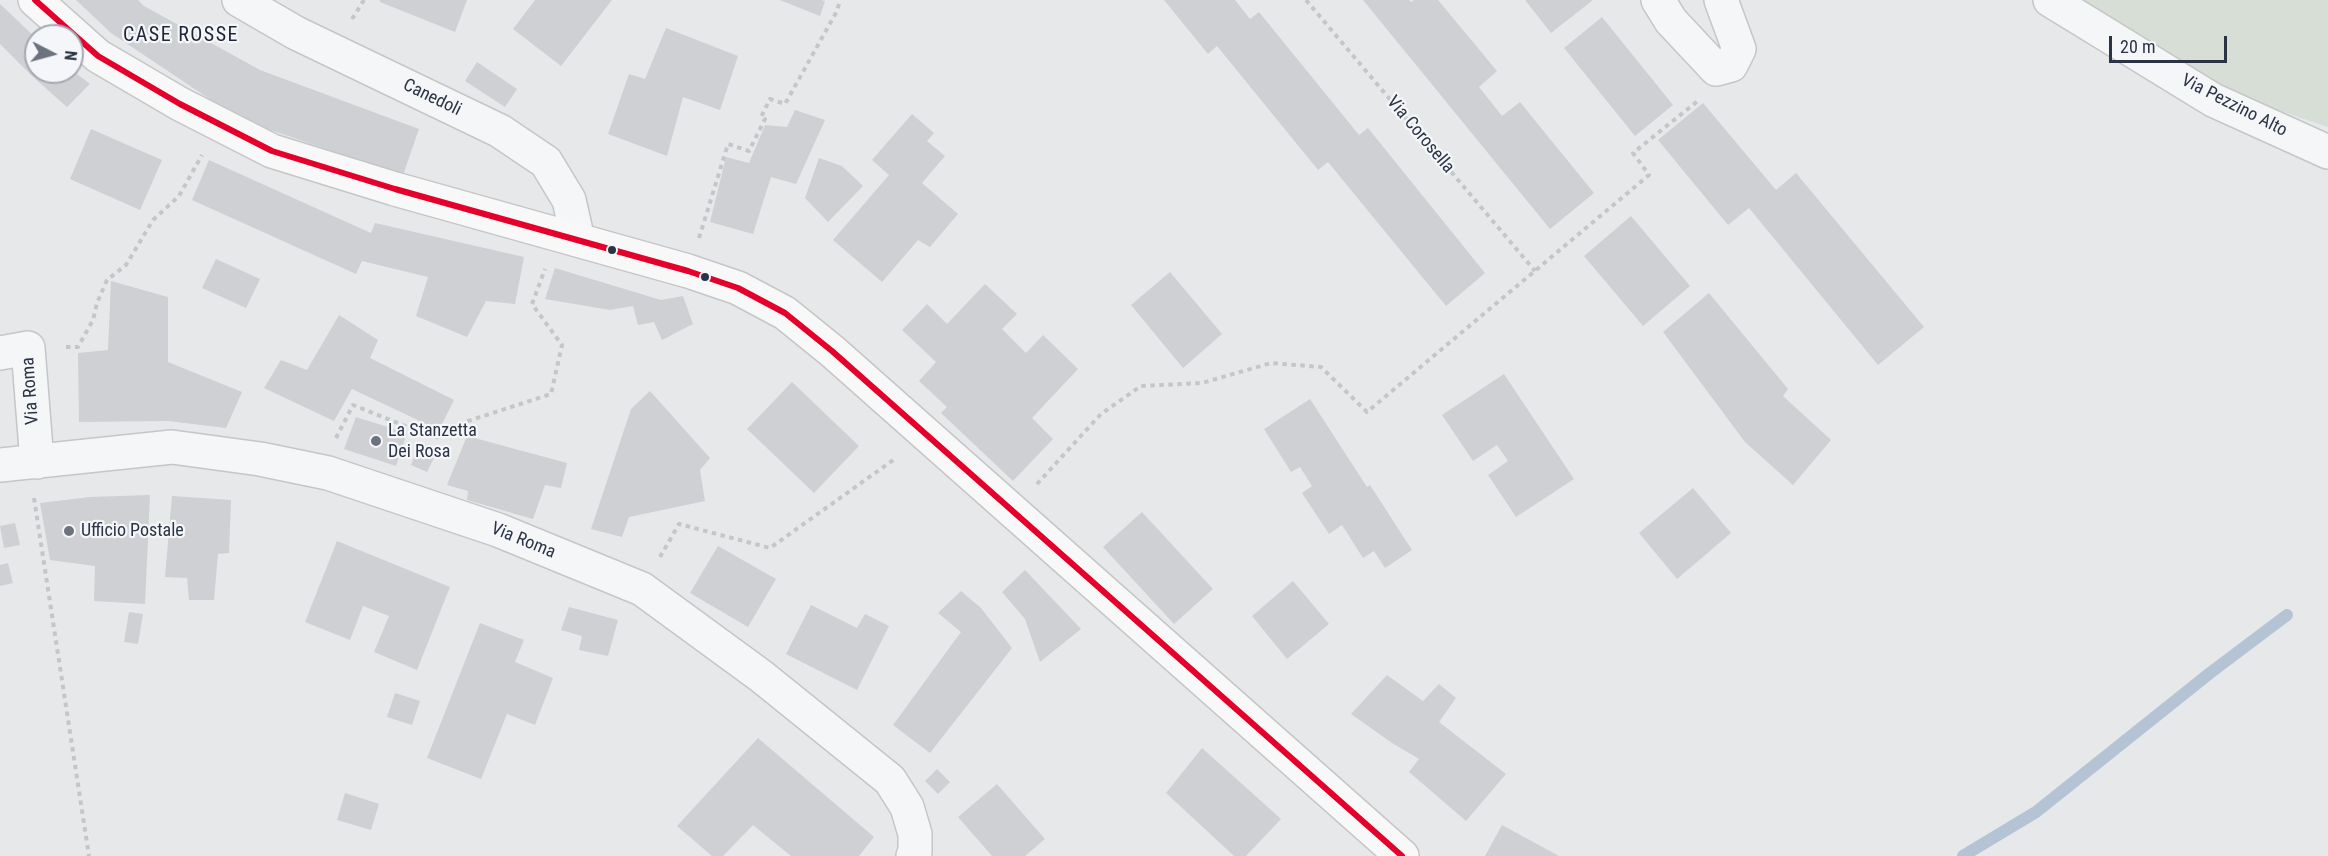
<!DOCTYPE html>
<html>
<head>
<meta charset="utf-8">
<style>
	body { margin:0 }
	#map { position:relative; width:2328px; height:856px; overflow:hidden; background:#e6e8ea; font-family:"Roboto Condensed",sans-serif }
	canvas { display:block }
	.north { position:absolute; left:24px; top:24px; width:60px; height:60px; box-sizing:border-box; background:#f4f6f9; border:2px solid #a4a8b1; border-radius:50%; rotate:96deg; font-size:16px; font-weight:700; line-height:24px; text-align:center; color:#2b3445 }
	.north::after { content:''; display:block; margin:auto; width:21px; height:27px; background:#6c737f; clip-path:polygon(50% 0,100% 100%,50% 72%,0 100%) }
	.scale { position:absolute; left:2109px; top:36px; width:118px; height:27px; box-sizing:border-box; border:3px solid #2b3445; border-top:0; padding-left:8px; font-size:18px; line-height:21px; white-space:nowrap; color:#2b3445; -webkit-text-stroke:4px #f4f6f9; paint-order:stroke }
</style>
</head>
<body>
<div id="map">
<canvas width="2328" height="856"></canvas>
<div class="north">N</div>
<div class="scale">20 m</div>
</div>
<script>
const ctx = document.querySelector('canvas').getContext('2d');
ctx.lineJoin = 'round';
function paint(path, color) {
  ctx.fillStyle = color;
  ctx.fill(path, 'evenodd');
}
function poly(rows) {
  const path = new Path2D();
  for (const r of rows) {
    path.moveTo(r[0], r[1]);
    for (let i = 2; i < r.length; i += 2) path.lineTo(r[i], r[i + 1]);
  }
  return path;
}
function strokePath(path, color, width, dash) {
  ctx.strokeStyle = color;
  ctx.lineWidth = width;
  ctx.lineCap = dash ? 'butt' : 'round';
  ctx.setLineDash(dash || []);
  ctx.stroke(path);
}
function drawText(font, color, halo, rows, align = 'center') {
  ctx.font = font + ' "Roboto Condensed",sans-serif';
  ctx.lineWidth = 4.5;
  ctx.setLineDash([]);
  ctx.textBaseline = 'middle';
  ctx.strokeStyle = halo;
  ctx.fillStyle = color;
  for (const [text, x, y, turn = 0] of rows) {
    ctx.save();
    ctx.translate(x, y);
    ctx.rotate((+turn || 0) * Math.PI / 180);
    ctx.textAlign = isNaN(turn) ? turn : align;
    if (halo) ctx.strokeText(text, 0, 0);
    ctx.fillText(text, 0, 0);
    ctx.restore();
  }
}
const green = poly([
	[2078,0,2328,0,2328,127,2239,97]
]);
const stream = poly([
	[1963,856,2036,812,2210,673,2287,615]
]);
const building = poly([
	[76,0,138,0,144,6,260,70,419,129,403,175,241,120,111,33],
	[380,0,467,0,455,32,380,2],
	[535,0,612,0,561,66,513,29],
	[780,0,821,0,825,1,820,16],
	[1164,0,1235,0,1250,19,1259,12,1359,135,1368,128,1485,273,1446,306,1328,162,1318,170,1217,46,1208,54],
	[1363,0,1409,0,1411,2,1414,0,1438,0,1497,71,1479,87,1502,116,1520,102,1594,193,1550,229],
	[1525,0,1593,0,1551,33],
	[0,4,36,38,36,72,72,72,72,70,90,84,67,107,32,76,0,44],
	[1602,17,1673,105,1635,136,1564,48],
	[666,28,738,56,720,110,683,97,667,156,608,134,629,74,645,79],
	[477,62,517,89,505,107,465,81],
	[1703,103,1776,190,1796,173,1924,327,1878,365,1749,208,1728,225,1658,140],
	[795,110,825,120,796,184,771,177,753,234,710,222,726,157,749,163,765,125,787,127],
	[912,114,934,133,927,141,945,156,922,183,958,214,930,247,918,240,882,282,833,240,889,175,872,160],
	[91,129,162,160,140,210,70,179],
	[819,158,842,166,863,186,828,222,805,198],
	[209,160,371,233,375,223,524,257,515,304,486,301,467,337,416,316,428,277,362,261,356,274,192,200],
	[1631,216,1690,286,1643,326,1584,256],
	[216,259,260,279,246,308,202,288],
	[555,268,661,300,683,296,693,324,662,340,654,322,638,325,633,306,610,310,545,299],
	[1170,272,1222,334,1183,368,1131,305],
	[111,281,168,297,168,362,242,392,226,428,168,421,79,422,78,353,108,350],
	[985,284,1017,314,1002,329,1026,353,1043,335,1078,369,1032,418,1053,439,1013,481,941,413,947,407,919,381,936,362,902,330,927,304,947,324],
	[1709,293,1788,389,1783,396,1831,440,1793,485,1745,442,1663,332],
	[339,315,378,340,370,358,454,400,439,430,352,389,334,421,264,388,281,360,307,370],
	[1504,374,1574,479,1516,517,1488,475,1508,461,1497,445,1473,461,1442,415],
	[792,382,859,446,814,493,747,429],
	[650,391,710,458,700,470,705,501,629,517,622,537,591,529,631,409],
	[1310,399,1367,487,1370,485,1412,550,1385,568,1374,551,1363,558,1342,525,1329,534,1302,493,1312,486,1300,467,1291,472,1264,429],
	[356,417,407,433,396,466,344,449],
	[467,436,567,463,561,488,545,485,533,519,467,500,468,491,447,485],
	[420,442,438,450,427,472,411,465],
	[1693,488,1731,533,1677,579,1639,533],
	[150,495,145,604,94,601,95,566,50,560,40,503,90,497],
	[172,496,231,500,229,553,218,554,214,600,189,600,187,578,165,577],
	[1142,512,1213,589,1174,624,1103,547],
	[15,523,20,545,4,548,0,526],
	[337,541,450,587,417,670,374,652,389,616,363,606,350,640,305,622],
	[718,546,776,579,748,627,690,593],
	[8,563,13,583,0,586,0,565],
	[1025,570,1081,629,1040,662,1025,619,1002,592],
	[1293,581,1329,624,1287,659,1252,616],
	[961,591,981,608,1012,648,930,753,893,725,961,632,938,613],
	[811,605,857,628,865,614,889,626,857,690,786,654],
	[569,607,618,620,608,656,579,650,582,636,561,630],
	[129,612,143,614,138,644,124,642],
	[480,623,524,640,515,662,553,678,535,725,507,714,481,779,427,758],
	[1387,675,1423,701,1439,684,1456,698,1439,722,1506,774,1466,821,1409,772,1419,759,1392,743,1351,714],
	[395,693,420,701,412,725,387,717],
	[758,738,874,837,859,856,791,856,753,825,723,856,712,856,677,826],
	[1202,748,1281,819,1246,856,1234,856,1166,793],
	[937,769,950,782,938,794,925,781],
	[997,784,1045,839,1025,856,992,856,958,817],
	[345,793,379,804,371,830,337,820],
	[1502,825,1559,856,1485,856]
]);
const path = poly([
	[1306,0,1535,271],
	[352,19,364,0],
	[699,238,728,144,749,151,765,119,761,117,770,99,785,104,837,11,840,0],
	[66,347,78,347,93,320,97,303,107,280,126,265,153,220,179,196,202,155],
	[336,438,353,405,435,438,468,421,551,394,562,345,532,304,545,269],
	[1037,484,1101,414,1141,386,1202,383,1271,363,1321,367,1367,412,1649,175,1633,153,1699,100],
	[34,498,89,856],
	[660,557,679,524,770,548,896,458]
]);
const street = poly([
	[239,0,296,33,500,131,546,162,569,200,578,240],
	[1658,0,1671,21,1716,69,1731,65,1739,49,1721,0],
	[2050,0,2213,100,2328,152],
	[0,353,28,348,37,462],
	[0,465,172,447,260,459,328,473,498,530,642,589,761,676,890,780,907,807,915,834,915,852,913,856]
]);
const secondary = poly([
	[35,0,98,56,180,104,272,151,395,189,688,271,738,288,785,313,832,351,1402,856]
]);
const bus1 = poly([
	[35,0,98,56,180,104,272,151,395,189,688,271,738,288,785,313,832,351,1402,856]
]);
const markers = [
	[612,250,5,"#2b3445"],
	[705,277,5,"#2b3445"],
	[376,441,6,"#6c737f"],
	[69,531,6,"#6c737f"]
];
const streetNames = [
	["Canedoli",432,98,26],
	["Via Pezzino Alto",2234,106,27],
	["Via Corosella",1420,135,50],
	["Via Roma",31,391,-94],
	["Via Roma",523,541,22]
];
const poiNames = [
	["La Stanzetta",388,431],
	["Dei Rosa",388,452],
	["Ufficio Postale",81,531]
];
const neighbourhoodNames = [
	["CASE ROSSE",181,36]
];
paint(green, '#d6ded6');
strokePath(stream, '#b4c4d5', 12);
paint(building, '#ced0d3');
strokePath(street, '#c4c6c8', 36);
strokePath(secondary, '#c4c6c8', 36);
strokePath(path, '#c5c6ca', 4, [4.5, 4.5]);
strokePath(street, '#f5f6f7', 33);
strokePath(secondary, '#f8f8f8', 33);
strokePath(bus1, '#e4002b', 6);
for (const [x, y, r, color] of markers) {
  const dot = new Path2D();
  dot.arc(x, y, r, 0, 2 * Math.PI);
  ctx.fillStyle = color;
  ctx.fill(dot);
  strokePath(dot, '#f4f6f9', 2);
}
drawText('18px', '#2b3445', '#f4f6f9', streetNames);
drawText('18px', '#2b3445', '#f4f6f9', poiNames, 'left');
ctx.letterSpacing = '1.5px';
drawText('20px', '#1d2536', '#f4f6f9', neighbourhoodNames);
ctx.letterSpacing = '0px';
</script>
</body>
</html>
